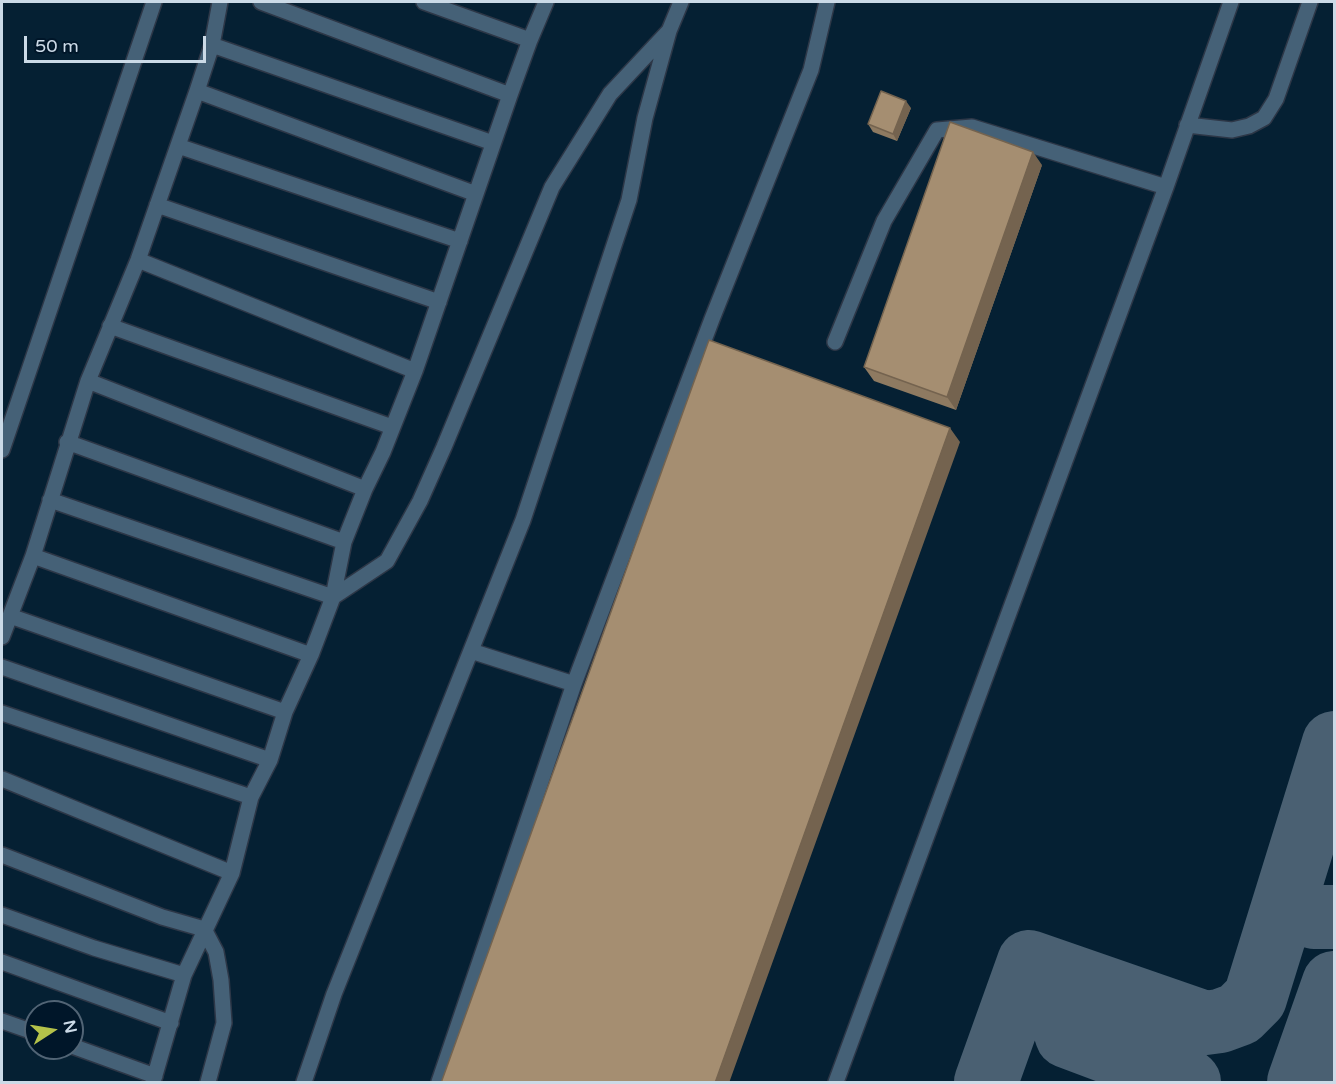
<!DOCTYPE html>
<html>
<head>
<meta charset="utf-8">
<style>
	body { margin:0 }
	#map { position:relative; width:1336px; height:1084px; overflow:hidden; background:#052033; font-family:"Varela Round",sans-serif }
	canvas { display:block }
	.frame { position:absolute; inset:0; border:3px solid #cbdae7; pointer-events:none }
	.north { position:absolute; left:24px; top:1000px; width:60px; height:60px; box-sizing:border-box; background:#001629; border:2px solid #516475; border-radius:50%; rotate:78deg; font-size:16px; font-weight:700; line-height:24px; text-align:center; color:#cbdae7 }
	.north::after { content:''; display:block; margin:auto; width:21px; height:27px; background:#b4c24a; clip-path:polygon(50% 0,100% 100%,50% 72%,0 100%) }
	.scale { position:absolute; left:24px; top:36px; width:182px; height:27px; box-sizing:border-box; border:3px solid #cbdae7; border-top:0; padding-left:8px; font-size:18px; line-height:21px; white-space:nowrap; color:#cbdae7; -webkit-text-stroke:4px #001629; paint-order:stroke }
</style>
</head>
<body>
<div id="map">
<canvas width="1336" height="1084"></canvas>
<div class="frame"></div>
<div class="north">N</div>
<div class="scale">50 m</div>
</div>
<script>
const ctx = document.querySelector('canvas').getContext('2d');
ctx.lineJoin = 'round';
function poly(rows) {
  const path = new Path2D();
  for (const r of rows) {
    path.moveTo(r[0], r[1]);
    for (let i = 2; i < r.length; i += 2) path.lineTo(r[i], r[i + 1]);
  }
  return path;
}
function strokePath(path, color, width, dash) {
  ctx.strokeStyle = color;
  ctx.lineWidth = width;
  ctx.lineCap = dash ? 'butt' : 'round';
  ctx.setLineDash(dash || []);
  ctx.stroke(path);
}
function paint(path, color) {
  ctx.fillStyle = color;
  ctx.fill(path, 'evenodd');
}
const taxiway = poly([
	[1288,893,1300,910,1314,917,1334,917],
	[1029,962,1205,1023,1220,1021,1239,1014,1255,998,1334,743],
	[986,1082,1029,962,1039,971,1051,988,1067,1036,1189,1082],
	[1299,1082,1334,983]
]);
const minor = poly([
	[261,2,510,95],
	[424,2,530,40],
	[212,45,493,143],
	[197,91,476,194],
	[1187,125,1232,130,1249,126,1264,118,1276,99,1310,2],
	[178,146,460,241],
	[157,205,439,302],
	[138,260,415,371],
	[110,326,392,427],
	[835,342,884,221,937,130,972,127,1166,187],
	[88,381,365,489],
	[67,442,344,542],
	[2,450,154,2],
	[50,500,333,597],
	[33,556,311,655],
	[333,597,387,561,420,501,444,447,552,187,610,94,669,31,681,2],
	[10,616,285,712],
	[2,637,33,556,88,381,138,260,197,91,212,45,220,2],
	[471,651,574,684],
	[2,667,270,760],
	[2,713,251,797],
	[2,779,232,873],
	[2,855,162,917,204,929,216,952,221,980,224,1023,208,1082],
	[2,915,94,948,184,975],
	[2,962,171,1023],
	[2,1021,36,1033],
	[72,1046,155,1076],
	[153,1082,184,975,232,873,251,797,270,760,285,712,311,655,333,597,344,542,365,489,383,452,415,371,510,95,530,40,546,2],
	[304,1082,334,994,523,520,629,200,645,118,669,31],
	[439,1082,574,684,712,319,811,70,827,2],
	[836,1082,1166,187,1231,2]
]);
const wall = poly([
	[911,108,897,141,873,132,868,124],
	[1042,165,956,410,874,381,864,367]
]);
const shadedWall = poly([
	[906,101,911,108,897,141,893,134],
	[1033,152,1042,165,956,410,947,397],
	[950,428,960,442,729,1083,715,1083]
]);
const building = poly([
	[881,91,906,101,893,134,868,124,881,91],
	[950,122,1033,152,947,397,864,367,950,122],
	[709,340,950,428,715,1083,441,1083,709,340]
]);
strokePath(taxiway, '#4a6072', 64);
strokePath(minor, '#2d3747', 18);
strokePath(minor, '#456177', 15);
paint(wall, '#8e7a61');
paint(shadedWall, '#74634f');
paint(building, '#a58e71');
strokePath(building, '#74634f', 1.5);
</script>
</body>
</html>
